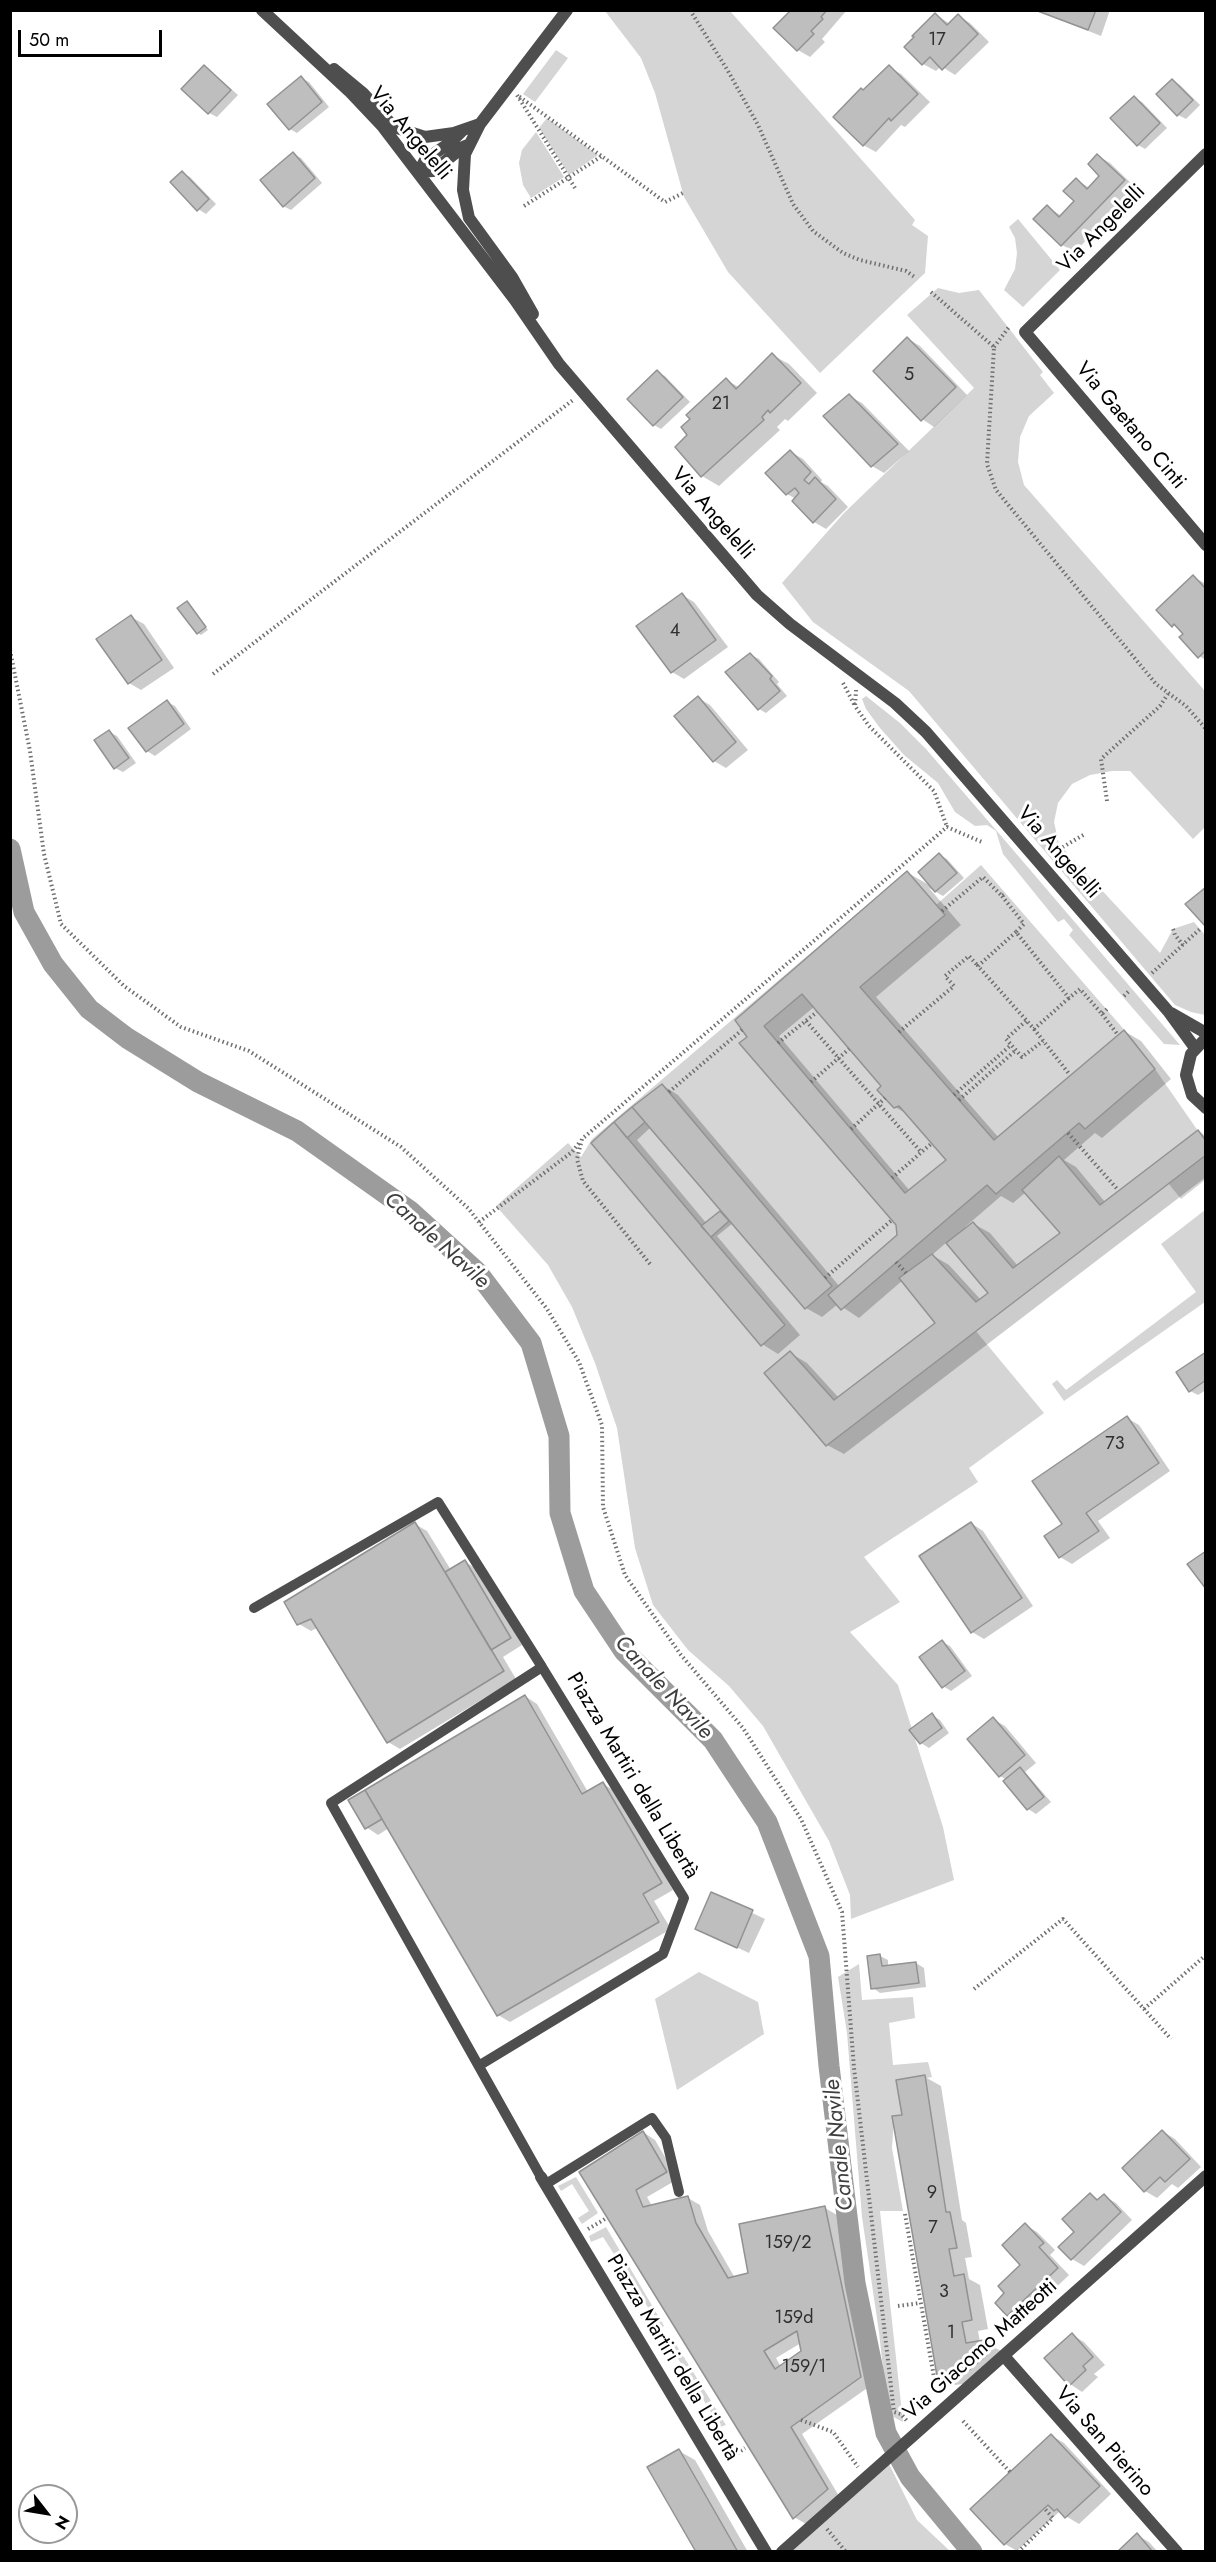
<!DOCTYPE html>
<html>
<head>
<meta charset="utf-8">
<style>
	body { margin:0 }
	#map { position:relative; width:1216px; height:2562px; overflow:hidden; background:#fff; font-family:Jost,sans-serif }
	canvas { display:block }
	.frame { position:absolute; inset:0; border:12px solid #000; pointer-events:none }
	.north { position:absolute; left:18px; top:2484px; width:60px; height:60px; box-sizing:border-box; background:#fff; border:2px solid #999; border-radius:50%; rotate:121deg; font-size:16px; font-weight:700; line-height:24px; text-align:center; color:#000 }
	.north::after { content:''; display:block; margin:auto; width:21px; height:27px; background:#000; clip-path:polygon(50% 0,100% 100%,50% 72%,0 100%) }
	.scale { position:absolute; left:18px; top:30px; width:144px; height:27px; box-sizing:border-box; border:3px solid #000; border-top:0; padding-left:8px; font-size:18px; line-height:21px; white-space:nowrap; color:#000; -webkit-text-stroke:4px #fff; paint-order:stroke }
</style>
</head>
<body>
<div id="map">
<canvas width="1216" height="2562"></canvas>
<div class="frame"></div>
<div class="north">N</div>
<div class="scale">50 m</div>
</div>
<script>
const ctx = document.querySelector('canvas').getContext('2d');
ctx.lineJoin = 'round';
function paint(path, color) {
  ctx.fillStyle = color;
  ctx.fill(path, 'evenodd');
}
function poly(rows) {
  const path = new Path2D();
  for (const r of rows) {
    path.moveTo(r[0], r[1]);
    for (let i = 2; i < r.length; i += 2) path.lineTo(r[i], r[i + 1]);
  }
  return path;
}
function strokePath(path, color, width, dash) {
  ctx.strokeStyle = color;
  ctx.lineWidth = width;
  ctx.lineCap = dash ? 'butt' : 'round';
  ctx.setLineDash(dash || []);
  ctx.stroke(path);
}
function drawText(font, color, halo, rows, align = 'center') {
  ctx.font = font + ' Jost,sans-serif';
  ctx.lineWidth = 6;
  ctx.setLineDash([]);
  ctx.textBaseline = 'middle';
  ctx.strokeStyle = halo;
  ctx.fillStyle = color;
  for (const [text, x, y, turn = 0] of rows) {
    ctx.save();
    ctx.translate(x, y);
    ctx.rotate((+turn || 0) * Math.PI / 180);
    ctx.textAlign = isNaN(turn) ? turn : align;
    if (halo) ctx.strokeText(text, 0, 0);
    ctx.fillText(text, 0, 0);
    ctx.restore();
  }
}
const green = poly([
	[605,11,730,11,915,220,912,225,928,236,925,273,820,373,728,272,684,197,655,93,641,58],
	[556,50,568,58,535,102,523,94],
	[547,118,598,155,569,175,539,128],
	[536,132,564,177,531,198,523,185,519,163,522,150],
	[1018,219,1060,270,1023,307,1004,290,1015,269,1017,253,1015,238,1009,227],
	[938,288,959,293,979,290,1043,372,1040,375,1054,393,1029,416,1020,437,1018,462,1024,485,1205,691,1205,827,1193,839,1130,771,1112,771,1090,775,1072,784,1058,803,1054,822,1059,844,1160,953,1173,929,1194,922,1205,935,1205,1015,1191,1012,1175,1005,909,691,813,622,782,583,844,513,974,388,907,315],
	[866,696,900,723,926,749,996,830,1180,1045,1164,1044,1069,935,1073,930,1064,919,1058,922,1003,854,996,831,987,825,975,826,955,812,938,783,904,755,880,728,866,709,862,699],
	[981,865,1134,1041,1155,1069,1205,1141,1205,1180,1181,1199,1168,1183,975,1330,1044,1413,969,1468,978,1482,864,1557,900,1602,850,1632,898,1685,943,1827,954,1880,851,1919,850,1895,829,1841,763,1726,729,1686,688,1650,653,1605,635,1548,617,1428,595,1363,572,1307,548,1265,496,1206,568,1143,581,1157,592,1139,907,871,936,905],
	[1205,1210,1205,1302,1064,1401,1052,1384,1057,1380,1066,1390,1196,1292,1161,1244],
	[859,1964,862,2000,913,1997,915,2018,889,2023,893,2065,928,2062,932,2077,899,2084,904,2118,894,2120,892,2148,903,2211,880,2211,903,2422,888,2414,879,2332,862,2217,847,2033,838,1977],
	[699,1972,758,2002,764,2034,677,2090,655,1999],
	[576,2177,598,2213,582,2224,578,2218,589,2211,572,2184,561,2191,558,2186],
	[606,2227,664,2326,650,2334,646,2329,658,2323,603,2237,591,2242,589,2236],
	[672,2338,726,2425,720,2427,669,2344,657,2349,656,2344],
	[887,2460,917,2520,950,2551,783,2552]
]);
const shadow = poly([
	[793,10,847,10,822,39,825,42,810,57,798,50],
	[1036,10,1110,10,1101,36],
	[935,14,950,24,958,16,970,23,989,42,955,75,941,66,936,71,923,64,906,47],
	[205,66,238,95,217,117,209,113],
	[889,67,901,74,930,102,905,127,901,125,876,152,863,145,864,91],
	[301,78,309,82,329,107,297,133,290,129],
	[1172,80,1180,85,1200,105,1186,119,1178,115],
	[1134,98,1142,102,1167,128,1145,149,1138,145],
	[293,154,301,158,322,183,291,210,283,206],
	[1098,156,1110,163,1136,188,1075,252,1062,245,1035,219,1047,207,1062,216,1076,201,1076,180,1090,188,1101,176],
	[182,173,190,177,216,204,206,214,198,209],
	[908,339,920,346,967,395,934,427,922,419],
	[772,355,789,364,817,393,788,421,785,419,777,427,780,430,719,486,702,476,677,447,688,436,726,380,739,387],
	[657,372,665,376,690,402,661,429,654,425],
	[849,396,862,403,909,451,884,473,872,466],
	[791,452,803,459,822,480,821,482,828,486,848,507,826,529,814,522,796,499,787,494],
	[1193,577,1206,584,1206,660,1199,656,1182,631,1173,625],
	[682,595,694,602,728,647,684,679,672,672,638,627],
	[187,602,208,630,201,635,198,633],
	[131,617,144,624,174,668,141,690,129,683],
	[751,655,759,659,779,682,777,684,787,696,766,713,759,709],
	[698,698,710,705,748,750,726,768,714,761],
	[167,702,175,706,191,729,155,756,147,751,130,728],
	[109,732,117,736,136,763,123,772,115,768],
	[939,855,947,859,964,878,943,896,929,888,961,925,876,997,999,1138,1124,1031,1141,1041,1171,1079,1102,1138,1095,1133,1064,1160,1076,1167,1105,1202,1198,1131,1206,1136,1206,1177,844,1454,827,1445,790,1353,807,1363,839,1398,937,1323,903,1280,859,1318,838,1304,822,1317,806,1308,733,1223,717,1236,800,1335,778,1354,762,1344,593,1143,662,1085,678,1095,840,1287,899,1235,898,1224,741,1043,908,873,931,886],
	[814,1007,884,1086,895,1107,909,1115,948,1160,910,1191,779,1036],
	[651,1127,727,1216,720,1212,707,1224,637,1140],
	[1026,1192,1063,1233,1018,1266,990,1233,974,1224,967,1229,965,1227,1001,1196,1013,1203],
	[947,1242,990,1293,981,1300,949,1265,932,1255],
	[1206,1354,1206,1390,1198,1395,1190,1391],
	[1127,1418,1139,1425,1170,1471,1098,1521,1110,1538,1072,1564,1060,1557,1064,1525],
	[971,1523,983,1531,1033,1606,984,1639,972,1632],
	[415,1524,427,1531,451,1570,465,1562,477,1569,522,1645,503,1657,516,1679,400,1749,388,1742,317,1628,311,1631,299,1624],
	[942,1642,950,1646,972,1676,951,1691,943,1686],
	[525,1696,537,1704,588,1792,603,1784,615,1791,673,1890,654,1901,671,1929,510,2022,498,2015,389,1828,378,1835,366,1827],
	[932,1715,940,1720,949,1733,929,1748,921,1743,911,1730],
	[993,1719,1005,1726,1036,1763,1025,1772,1051,1802,1036,1814,1028,1809,1007,1780,1000,1776],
	[712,1894,765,1919,749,1953,697,1929],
	[880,1956,888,1960,888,1967,916,1963,924,1968,926,1987,880,1993,873,1988],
	[925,2077,941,2086,962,2220,966,2223,972,2257,965,2258,969,2279,980,2285,988,2329,978,2331,980,2342,984,2342,1001,2351,1003,2364,984,2381,955,2385,938,2375,903,2116],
	[1162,2131,1175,2139,1201,2167,1178,2188,1172,2184,1157,2198,1145,2191],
	[643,2132,655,2140,678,2179,647,2197,652,2206,688,2198,700,2205,708,2231,735,2278,750,2274,825,2208,837,2215,873,2384,802,2434,839,2496,806,2524,794,2517,581,2172],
	[801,2343,803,2352,781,2367,776,2358],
	[1090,2194,1099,2200,1104,2196,1116,2203,1132,2220,1084,2266,1072,2259],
	[1025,2225,1037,2232,1055,2250,1050,2255,1069,2275,1020,2322,1008,2315,1006,2293,1023,2265],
	[1072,2335,1084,2342,1105,2365,1094,2374,1098,2377,1082,2392,1070,2384],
	[1052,2436,1064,2443,1111,2494,1079,2524,1059,2512,1017,2551,1005,2544,973,2509],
	[679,2451,695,2460,748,2552,698,2552],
	[1137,2535,1149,2542,1158,2552,1119,2552]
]);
const canal = poly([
	[10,849,24,912,53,964,89,1009,127,1038,198,1082,297,1131,410,1211,478,1273,531,1343,559,1436,560,1513,584,1591,624,1651,713,1740,767,1822,819,1956,829,2066,855,2283,886,2433,910,2477,972,2552]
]);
const building = poly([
	[791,10,827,10,821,17,823,19,811,31,814,34,797,51,773,28,791,10],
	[1035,10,1096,10,1088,30,1035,10],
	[935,13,947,25,958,14,978,34,942,70,930,57,922,65,904,47,914,37,912,36,935,13],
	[204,65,231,90,208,114,181,89,204,65],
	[889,65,918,94,891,121,889,118,863,146,833,117,861,88,863,90,889,65],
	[301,76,322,102,289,130,267,104,301,76],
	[1172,79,1193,100,1177,116,1156,94,1172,79],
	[1134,96,1160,123,1137,146,1110,118,1134,96],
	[293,152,315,178,283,207,260,180,293,152],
	[1097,154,1125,180,1061,246,1033,219,1047,205,1059,217,1074,201,1063,191,1076,178,1087,189,1099,176,1088,164,1097,154],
	[182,171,209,199,197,211,170,182,182,171],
	[907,337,956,387,921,421,873,371,907,337],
	[772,353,801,383,770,413,768,410,762,417,764,420,701,477,675,447,687,435,681,427,690,419,686,415,726,378,736,389,772,353],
	[657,370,683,397,653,426,627,399,657,370],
	[849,394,898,444,871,467,823,416,849,394],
	[790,450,811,472,804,480,809,484,815,477,836,499,813,523,792,501,799,493,795,488,786,495,765,473,790,450],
	[1193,575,1206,589,1206,650,1198,658,1179,637,1183,634,1174,624,1172,627,1156,610,1193,575],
	[682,593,716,640,671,673,636,626,682,593],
	[187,601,206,627,197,634,177,608,187,601],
	[131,615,162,660,128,684,96,639,131,615],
	[750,653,772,676,770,679,780,691,758,710,725,672,750,653],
	[698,696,736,742,713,762,674,716,698,696],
	[167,700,184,724,146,752,128,728,167,700],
	[109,730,129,758,114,769,94,740,109,730],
	[939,853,957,873,935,892,918,872,939,853],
	[907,871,945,915,860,987,994,1140,1124,1030,1155,1069,1085,1129,1079,1123,996,1194,987,1185,841,1310,828,1295,897,1235,896,1225,739,1043,747,1037,735,1020,907,871],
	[802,994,881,1086,877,1090,894,1108,899,1106,946,1160,905,1193,764,1026,802,994],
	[1206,887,1206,927,1185,904,1206,887],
	[662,1084,832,1286,805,1309,632,1107,662,1084],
	[632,1107,645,1122,627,1138,614,1122,632,1107],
	[614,1122,785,1325,761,1346,591,1143,614,1122],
	[1198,1130,1206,1141,1206,1155,826,1446,764,1373,790,1351,834,1400,935,1323,899,1278,932,1254,976,1302,988,1293,946,1243,973,1222,1013,1268,1060,1233,1022,1190,1059,1156,1100,1205,1198,1130],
	[720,1211,729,1221,711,1237,701,1226,720,1211],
	[1206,1352,1206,1380,1189,1392,1176,1372,1206,1352],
	[1127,1416,1159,1463,1086,1513,1099,1531,1059,1558,1044,1536,1062,1524,1032,1481,1127,1416],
	[415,1522,504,1671,387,1743,311,1619,297,1625,284,1602,415,1522],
	[971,1522,1022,1598,971,1633,919,1556,971,1522],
	[1206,1551,1206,1589,1187,1564,1206,1551],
	[465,1560,511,1638,491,1650,445,1572,465,1560],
	[942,1640,965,1671,942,1688,919,1657,942,1640],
	[525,1695,582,1794,603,1782,662,1883,643,1894,659,1922,497,2016,365,1790,525,1695],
	[932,1713,942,1728,920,1744,909,1730,932,1713],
	[993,1717,1025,1755,999,1777,967,1739,993,1717],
	[1020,1767,1044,1797,1027,1810,1003,1781,1020,1767],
	[365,1790,382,1819,365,1829,348,1800,365,1790],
	[711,1892,753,1910,737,1948,695,1929,711,1892],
	[880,1954,882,1966,916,1962,919,1983,871,1989,867,1956,880,1954],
	[925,2075,946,2212,950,2212,957,2248,949,2249,954,2276,964,2274,972,2320,962,2322,966,2343,984,2340,987,2355,967,2372,937,2376,892,2116,902,2115,896,2080,925,2075],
	[1162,2130,1190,2159,1165,2182,1160,2177,1144,2192,1122,2168,1162,2130],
	[643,2131,667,2172,636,2190,643,2207,688,2196,696,2223,728,2278,748,2273,739,2224,825,2206,861,2377,791,2427,828,2489,793,2519,579,2172,643,2131],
	[797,2331,801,2351,775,2369,764,2351,797,2331],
	[1090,2193,1097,2200,1104,2194,1121,2212,1071,2260,1058,2247,1074,2232,1062,2219,1090,2193],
	[1025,2223,1044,2243,1039,2247,1058,2268,1007,2316,995,2303,1004,2293,998,2286,1020,2265,1002,2245,1025,2223],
	[1072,2333,1093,2357,1083,2366,1086,2370,1069,2386,1044,2358,1072,2333],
	[1051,2434,1100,2486,1065,2518,1057,2509,1054,2511,1048,2505,1004,2545,970,2509,1051,2434],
	[679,2449,738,2552,696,2552,647,2467,679,2449],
	[1137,2533,1153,2552,1117,2552,1137,2533]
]);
const path = poly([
	[690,10,728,71,758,125,793,204,813,231,843,253,860,260,906,271,916,278],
	[575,188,517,95,665,202,683,193],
	[524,206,602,156],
	[931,292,994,347,987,464,996,490,1156,684,1186,706,1206,729],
	[994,347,1009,327],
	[10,650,30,751,44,854,61,924,124,986,181,1027,249,1051,401,1147,468,1208,547,1309,579,1362,602,1425,603,1507,625,1575,681,1655,743,1728,801,1819,842,1912,854,2068,894,2412,901,2414,908,2422],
	[213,674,573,400],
	[843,683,855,706],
	[856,690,855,706,869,726,934,791,947,827],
	[1107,801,1101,759,1160,706,1168,694],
	[1051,854,1085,834],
	[1002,896,1024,924,1016,932,1069,998,1080,989,1102,1014,1107,1009],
	[942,911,983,877,1002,896,1006,893],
	[1173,929,1175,935,1183,945],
	[1016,932,978,966,1034,1029,1069,998],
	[1152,973,1200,929],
	[1124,996,1130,990],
	[1102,1014,1118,1035],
	[806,1021,921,1152],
	[1026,1021,1006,1039,1022,1057,1043,1041],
	[1034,1029,1070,1075],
	[899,1032,954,986,945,976,969,956,978,966],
	[778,1043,817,1012],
	[811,1082,849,1049],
	[669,1092,742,1030],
	[954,1095,1011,1045],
	[959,1100,1016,1050],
	[851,1129,885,1098],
	[1068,1133,1118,1190],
	[892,1178,932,1143],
	[479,1222,572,1152,580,1142],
	[896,1262,906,1273],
	[650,1264,583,1181,577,1159,582,1139,947,827,982,842],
	[825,1278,892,1220],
	[974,1989,1063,1919,1171,2039],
	[1144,2009,1206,1955],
	[905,2214,934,2377,944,2390],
	[588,2229,605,2219],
	[898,2306,920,2303],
	[801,2420,833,2432,858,2467],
	[963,2421,1010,2472],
	[726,2461,745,2448],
	[827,2529,846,2552],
	[1018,2552,1053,2518,1044,2508]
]);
const service = poly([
	[254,1608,438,1502,542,1667],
	[480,2065,663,1954,684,1898,542,1667,331,1803,541,2177],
	[546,2184,652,2118,666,2138,679,2192]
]);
const minor = poly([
	[262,10,349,91,383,127,515,300,559,364,757,595,790,624,895,703,926,732,1168,1011,1195,1048],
	[334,69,363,93,394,127,425,137,454,133,480,124],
	[1206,154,1025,332,1206,545],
	[419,172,425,160,451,142,462,131],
	[419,172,433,171,463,147,470,144],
	[533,314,512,277,469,218,463,190,465,154,480,124,567,10],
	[1171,1013,1206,1033],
	[1206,1038,1191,1054,1186,1075,1192,1095,1206,1108],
	[541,2177,766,2552],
	[1004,2356,1177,2552]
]);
const tertiary = poly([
	[782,2552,1206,2176]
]);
const numberNames = [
	["17",937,41],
	["5",909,376],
	["21",721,405],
	["4",675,632],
	["73",1115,1445],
	["9",932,2194],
	["7",933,2229],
	["159/2",788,2244],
	["3",944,2293],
	["159d",794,2319],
	["1",951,2334],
	["159/1",804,2368]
];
const streetNames = [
	["Via Angelelli",410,134,50],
	["Via Angelelli",1102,229,-45],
	["Via Gaetano Cinti",1130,426,50],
	["Via Angelelli",712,514,49],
	["Via Angelelli",1058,853,49],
	["Piazza Martiri della Libertà",632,1776,59],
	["Via Giacomo Matteotti",981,2350,-42],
	["Piazza Martiri della Libertà",672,2358,59],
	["Via San Pierino",1104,2442,49]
];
const waterNames = [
	["Canale Navile",436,1241,42],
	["Canale Navile",663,1688,47],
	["Canale Navile",840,2145,-96]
];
paint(green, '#d5d5d5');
paint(shadow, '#0003');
strokePath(canal, '#9c9c9c', 21);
paint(building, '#bebebe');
strokePath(building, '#929292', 1.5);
strokePath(path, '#707070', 4, [1.5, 3]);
strokePath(service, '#4e4e4e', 10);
strokePath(minor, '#4e4e4e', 12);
strokePath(tertiary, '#4e4e4e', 12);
drawText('18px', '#303030', null, numberNames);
drawText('21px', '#000', '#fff', streetNames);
drawText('italic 22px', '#3d3d3d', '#fff', waterNames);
</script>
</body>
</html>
